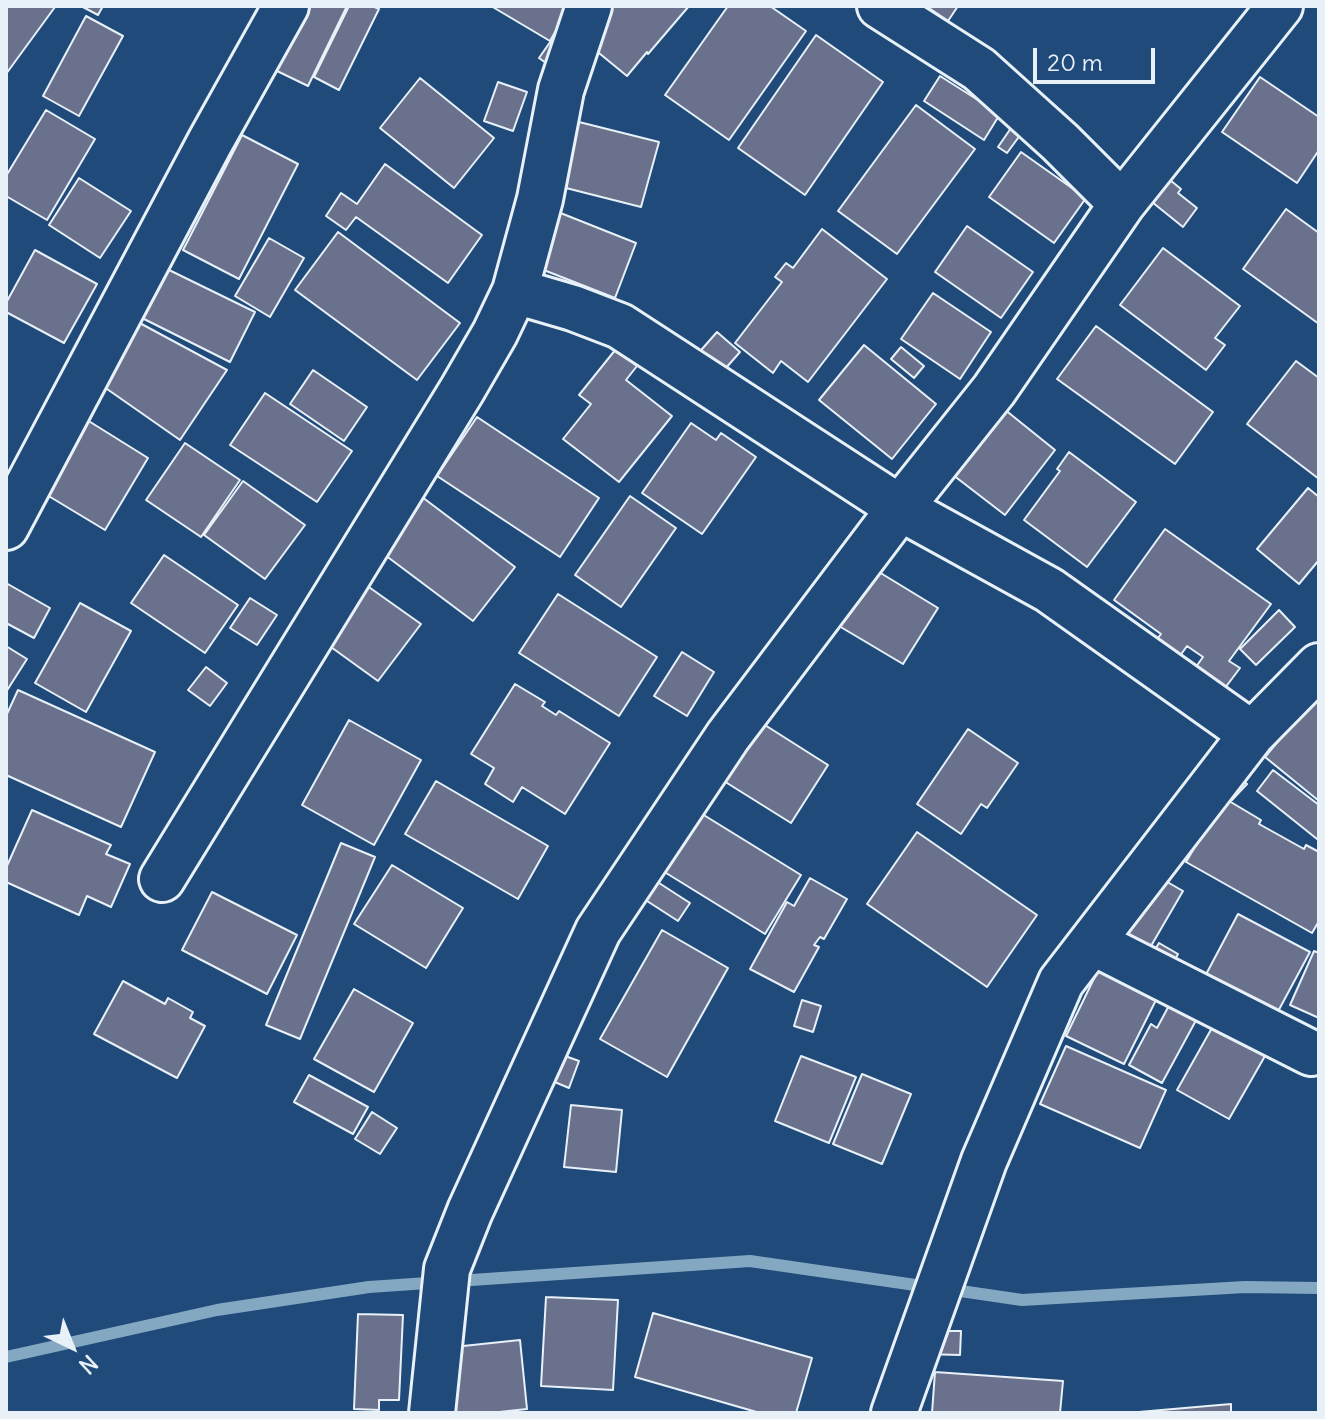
<!DOCTYPE html>
<html>
<head>
<meta charset="utf-8">
<style>
	body { margin:0 }
	#map { position:relative; width:1325px; height:1419px; overflow:hidden; background:#1f4a7a; font-family:Delius,sans-serif }
	canvas { display:block }
	.frame { position:absolute; inset:0; border:8px solid #e8f1f8; pointer-events:none }
	.north { position:absolute; left:32px; top:1307px; width:80px; height:80px; -webkit-text-stroke:6px #1f4a7a; paint-order:stroke; rotate:137deg; font-size:22px; font-weight:700; line-height:32px; text-align:center; color:#e8f1f8 }
	.north::after { content:''; display:block; margin:auto; width:28px; height:36px; background:#e8f1f8; clip-path:polygon(50% 0,100% 100%,50% 72%,0 100%) }
	.scale { position:absolute; left:1033px; top:48px; width:122px; height:36px; box-sizing:border-box; border:4px solid #e8f1f8; border-top:0; padding-left:10px; font-size:24px; line-height:28px; white-space:nowrap; color:#e8f1f8; -webkit-text-stroke:6px #1f4a7a; paint-order:stroke }
</style>
</head>
<body>
<div id="map">
<canvas width="1325" height="1419"></canvas>
<div class="frame"></div>
<div class="north">N</div>
<div class="scale">20 m</div>
</div>
<script>
const ctx = document.querySelector('canvas').getContext('2d');
ctx.lineJoin = 'round';
function poly(rows) {
  const path = new Path2D();
  for (const r of rows) {
    path.moveTo(r[0], r[1]);
    for (let i = 2; i < r.length; i += 2) path.lineTo(r[i], r[i + 1]);
  }
  return path;
}
function strokePath(path, color, width, dash) {
  ctx.strokeStyle = color;
  ctx.lineWidth = width;
  ctx.lineCap = dash ? 'butt' : 'round';
  ctx.setLineDash(dash || []);
  ctx.stroke(path);
}
function paint(path, color) {
  ctx.fillStyle = color;
  ctx.fill(path, 'evenodd');
}
const stream = poly([
	[947,1289,1022,1300,1245,1287,1319,1288],
	[6,1357,217,1310,369,1287,750,1261,929,1287]
]);
const building = poly([
	[6,6,55,7,6,74,6,6],
	[81,6,103,6,98,15,81,6],
	[304,6,347,6,308,86,273,69,304,6],
	[349,6,372,6,379,9,339,90,314,77,349,6],
	[491,6,570,6,550,41,491,6],
	[596,6,689,6,648,54,647,52,627,76,583,40,596,6],
	[728,6,770,6,806,31,729,140,665,95,728,6],
	[926,6,958,6,948,21,926,6],
	[86,16,123,36,79,116,43,96,86,16],
	[555,35,569,46,553,68,539,58,555,35],
	[816,35,883,82,805,195,738,148,816,35],
	[940,76,1000,114,984,140,924,101,940,76],
	[1260,77,1319,117,1319,150,1297,183,1222,132,1260,77],
	[420,78,494,138,454,188,380,128,420,78],
	[498,82,527,92,513,131,484,121,498,82],
	[916,105,975,149,897,254,838,211,916,105],
	[46,110,95,139,47,220,6,196,6,176,46,110],
	[579,122,659,142,641,207,562,187,579,122],
	[1011,128,1021,134,1007,153,998,147,1011,128],
	[242,135,298,164,239,279,183,250,242,135],
	[1021,152,1086,198,1054,243,989,197,1021,152],
	[385,164,482,235,448,283,356,217,346,230,326,216,341,193,357,204,385,164],
	[79,178,131,211,100,258,49,225,79,178],
	[1170,180,1181,189,1178,193,1197,208,1183,227,1152,202,1170,180],
	[1286,209,1319,233,1319,324,1243,269,1286,209],
	[553,210,636,243,615,298,531,265,553,210],
	[967,226,1033,272,1001,318,935,272,967,226],
	[822,229,887,279,808,382,781,361,773,373,735,343,782,282,775,277,786,263,793,268,822,229],
	[338,232,460,323,417,380,295,290,338,232],
	[269,238,304,258,270,317,235,296,269,238],
	[1163,248,1240,306,1215,338,1225,345,1206,370,1120,305,1163,248],
	[35,250,97,284,64,343,6,312,6,303,35,250],
	[167,269,255,312,230,362,142,318,167,269],
	[933,293,991,332,960,379,901,339,933,293],
	[136,321,227,370,180,440,97,382,136,321],
	[1096,326,1213,412,1175,464,1057,379,1096,326],
	[717,332,740,352,718,377,695,357,717,332],
	[864,345,936,404,892,459,819,400,864,345],
	[901,347,924,366,914,378,891,359,901,347],
	[616,349,637,366,626,380,672,416,619,482,563,439,591,404,579,395,616,349],
	[1296,361,1319,378,1319,479,1247,424,1296,361],
	[313,370,367,407,344,441,290,404,313,370],
	[265,393,352,451,317,502,230,445,265,393],
	[1004,409,1055,450,1005,515,953,475,1004,409],
	[71,410,148,458,105,530,27,483,71,410],
	[477,417,599,498,560,557,437,476,477,417],
	[691,423,716,440,721,433,756,457,702,534,642,493,691,423],
	[185,443,240,480,201,537,146,500,185,443],
	[1069,452,1136,502,1087,567,1024,520,1060,471,1057,469,1069,452],
	[243,481,305,525,265,579,204,535,243,481],
	[1308,488,1319,497,1319,560,1299,584,1257,549,1308,488],
	[630,496,676,528,621,607,575,575,630,496],
	[422,497,515,567,473,621,381,552,422,497],
	[1165,529,1271,604,1229,661,1240,668,1222,692,1193,671,1203,657,1187,646,1177,660,1154,643,1161,634,1114,600,1165,529],
	[164,555,238,605,205,653,131,603,164,555],
	[874,569,938,608,903,664,839,626,874,569],
	[6,583,50,608,34,638,6,623,6,583],
	[366,585,421,624,378,681,324,642,366,585],
	[558,594,657,657,619,716,519,653,558,594],
	[250,598,277,615,257,645,230,628,250,598],
	[80,603,131,631,86,712,35,683,80,603],
	[1279,610,1295,627,1256,665,1240,649,1279,610],
	[6,646,27,659,6,692,6,646],
	[682,652,714,672,687,716,654,696,682,652],
	[206,667,227,683,210,706,188,690,206,667],
	[515,684,545,702,542,706,556,715,559,711,610,743,565,814,522,787,513,802,485,784,494,768,471,754,515,684],
	[18,690,155,752,121,827,6,775,6,716,18,690],
	[1319,692,1319,801,1265,757,1319,692],
	[349,720,421,760,374,845,302,805,349,720],
	[757,720,828,765,791,823,719,778,757,720],
	[968,729,1018,763,987,808,981,804,961,834,917,804,968,729],
	[1231,770,1247,784,1232,800,1217,785,1231,770],
	[1273,770,1319,805,1319,837,1317,839,1257,791,1273,770],
	[436,781,548,846,518,899,405,834,436,781],
	[1224,798,1261,820,1259,824,1304,849,1306,845,1319,852,1319,921,1312,933,1186,862,1224,798],
	[694,809,801,875,765,934,658,868,694,809],
	[32,810,111,845,106,854,130,864,111,907,87,896,79,915,6,882,6,868,32,810],
	[917,832,1037,915,987,987,867,904,917,832],
	[341,843,375,857,300,1039,266,1025,341,843],
	[392,865,463,908,426,968,354,924,392,865],
	[642,872,690,903,678,921,630,890,642,872],
	[1155,875,1183,891,1144,958,1116,941,1155,875],
	[810,878,847,899,824,939,820,937,814,945,819,947,794,992,750,969,787,902,794,906,810,878],
	[212,892,297,935,267,994,182,950,212,892],
	[1238,914,1310,952,1275,1017,1203,980,1238,914],
	[662,930,728,968,667,1077,600,1039,662,930],
	[1159,943,1178,954,1171,967,1151,956,1159,943],
	[1314,951,1319,953,1319,1018,1290,1005,1314,951],
	[1103,960,1162,988,1124,1064,1066,1036,1103,960],
	[123,981,165,1004,168,998,193,1012,190,1018,205,1026,177,1078,94,1034,123,981],
	[354,989,413,1023,374,1092,314,1059,354,989],
	[1173,998,1200,1013,1162,1083,1129,1065,1151,1024,1157,1028,1173,998],
	[802,1000,821,1006,813,1032,794,1026,802,1000],
	[1213,1026,1265,1056,1229,1119,1177,1090,1213,1026],
	[1066,1046,1166,1090,1140,1148,1040,1104,1066,1046],
	[543,1048,579,1061,569,1088,533,1073,543,1048],
	[801,1056,856,1077,829,1143,775,1121,801,1056],
	[862,1074,911,1094,882,1164,833,1144,862,1074],
	[309,1075,368,1107,353,1134,294,1102,309,1075],
	[571,1105,622,1110,616,1172,564,1167,571,1105],
	[372,1112,397,1128,380,1154,355,1139,372,1112],
	[546,1297,618,1300,613,1390,541,1386,546,1297],
	[653,1313,812,1358,796,1413,760,1413,635,1377,653,1313],
	[358,1314,403,1315,399,1400,379,1400,379,1410,354,1409,358,1314],
	[923,1331,961,1331,960,1355,922,1354,923,1331],
	[520,1340,527,1409,490,1413,450,1413,444,1348,520,1340],
	[935,1372,1063,1381,1060,1413,932,1413,935,1372],
	[1231,1404,1231,1413,1127,1413,1231,1404]
]);
const minor = poly([
	[880,6,979,69,1060,142,1122,204],
	[515,291,540,199,561,90,589,6],
	[6,527,210,142,286,6],
	[162,879,462,390,495,333,515,291,573,308,620,326,900,508,1049,590,1252,734],
	[1092,942,1311,1053],
	[432,1413,447,1269,470,1211,598,931,728,736,900,508,994,390,1122,204,1280,6],
	[894,1413,984,1161,1061,982,1252,734,1319,666]
]);
strokePath(stream, '#84a7c2', 12);
paint(building, '#6a718d');
strokePath(building, '#e8f1f8', 2);
strokePath(minor, '#e8f1f8', 50);
strokePath(minor, '#1f4a7a', 44);
</script>
</body>
</html>
